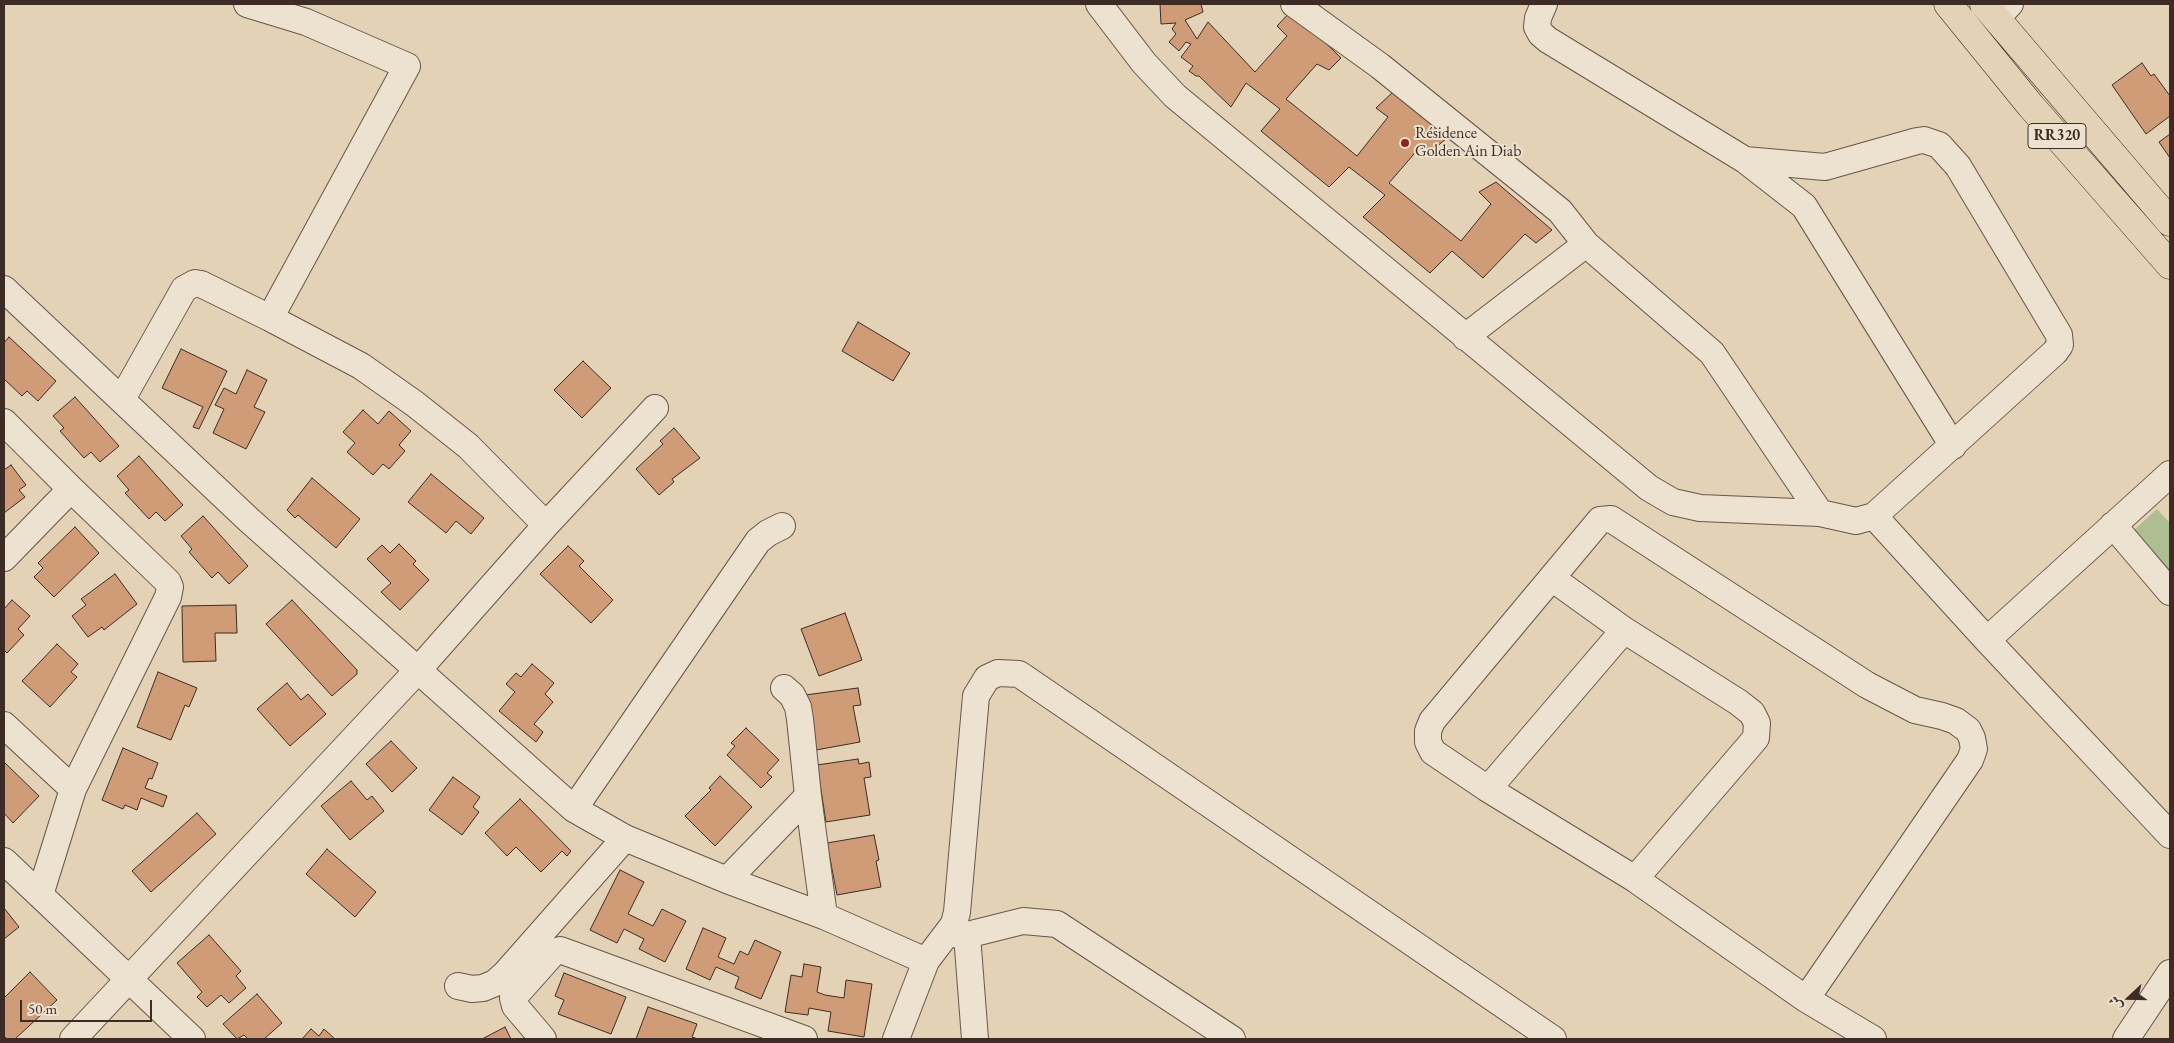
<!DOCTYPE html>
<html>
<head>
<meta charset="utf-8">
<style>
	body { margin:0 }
	#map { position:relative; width:2174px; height:1043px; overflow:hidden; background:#e4d2b6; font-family:"EB Garamond",Amiri,serif }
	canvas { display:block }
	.frame { position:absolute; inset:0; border:5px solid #3d2c26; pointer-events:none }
	.north { position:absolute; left:2104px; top:973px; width:50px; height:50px; -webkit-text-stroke:4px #ede2d0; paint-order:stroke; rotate:249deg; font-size:14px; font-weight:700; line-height:20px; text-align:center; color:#3d2c26 }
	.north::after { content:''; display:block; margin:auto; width:18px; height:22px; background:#3d2c26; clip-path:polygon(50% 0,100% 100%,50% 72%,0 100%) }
	.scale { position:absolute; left:20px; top:1000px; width:132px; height:22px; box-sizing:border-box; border:2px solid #3d2c26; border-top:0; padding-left:6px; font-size:15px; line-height:18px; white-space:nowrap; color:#3d2c26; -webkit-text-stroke:4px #ede2d0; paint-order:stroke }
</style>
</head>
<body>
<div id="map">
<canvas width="2174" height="1043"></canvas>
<div class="frame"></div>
<div class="north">ش</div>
<div class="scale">50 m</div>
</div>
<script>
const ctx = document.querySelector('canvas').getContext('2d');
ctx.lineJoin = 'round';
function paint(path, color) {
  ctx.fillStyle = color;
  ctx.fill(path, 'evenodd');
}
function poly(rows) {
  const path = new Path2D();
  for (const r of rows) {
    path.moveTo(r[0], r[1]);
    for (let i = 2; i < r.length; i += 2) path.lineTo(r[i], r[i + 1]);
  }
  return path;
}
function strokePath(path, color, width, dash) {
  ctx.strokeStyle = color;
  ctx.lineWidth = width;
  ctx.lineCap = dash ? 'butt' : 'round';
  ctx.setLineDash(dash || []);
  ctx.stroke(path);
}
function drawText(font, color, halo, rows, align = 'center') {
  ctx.font = font + ' "EB Garamond",serif';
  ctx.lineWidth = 4;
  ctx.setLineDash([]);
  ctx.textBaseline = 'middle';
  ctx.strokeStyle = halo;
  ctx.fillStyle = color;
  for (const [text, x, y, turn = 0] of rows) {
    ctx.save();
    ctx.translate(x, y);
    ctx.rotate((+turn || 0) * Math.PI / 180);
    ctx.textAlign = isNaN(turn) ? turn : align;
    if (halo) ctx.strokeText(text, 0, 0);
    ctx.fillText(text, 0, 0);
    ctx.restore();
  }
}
const green = poly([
	[2157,509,2170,523,2170,579,2134,530]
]);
const building = poly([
	[1160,4,1201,4,1203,12,1185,20,1197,39,1208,22,1255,72,1287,36,1277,26,1292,10,1341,58,1329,70,1317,64,1286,99,1357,156,1388,117,1376,108,1394,91,1447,138,1429,153,1420,147,1389,183,1461,241,1491,204,1479,192,1496,182,1552,230,1536,243,1525,234,1483,278,1452,251,1430,273,1363,217,1385,195,1349,167,1329,187,1261,131,1280,109,1246,83,1231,107,1199,76,1196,76,1189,71,1193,66,1181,57,1191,44,1186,42,1179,51,1169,42,1176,34,1172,29,1176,23,1161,24,1160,4],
	[2142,63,2151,76,2154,74,2170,96,2170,116,2146,134,2112,85,2142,63],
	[2170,134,2170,158,2159,142,2170,134],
	[858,322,910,353,893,381,842,351,858,322],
	[9,337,56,381,38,401,27,391,22,396,4,379,4,343,9,337],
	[181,349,227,371,199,429,193,427,203,407,162,388,181,349],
	[583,361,611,388,582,418,554,390,583,361],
	[247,370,267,380,254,407,265,412,246,449,213,433,224,409,215,405,224,388,236,394,247,370],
	[75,397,119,446,100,462,91,452,84,458,60,431,64,428,53,416,75,397],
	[363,410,378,424,389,411,411,431,399,445,405,451,389,469,383,464,373,475,347,452,355,443,343,432,363,410],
	[674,428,700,458,672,479,674,482,659,495,636,469,663,444,660,441,674,428],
	[139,456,183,505,165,521,156,512,149,519,125,493,129,490,117,476,139,456],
	[11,465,26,485,19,490,25,497,4,513,4,470,11,465],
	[431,474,484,518,471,534,456,521,446,533,408,502,431,474],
	[312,478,360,519,336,548,298,515,295,518,287,510,312,478],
	[203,516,248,566,229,584,218,572,212,578,189,552,192,549,181,536,203,516],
	[75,527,99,553,54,597,34,577,43,568,38,563,75,527],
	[399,544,416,561,413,564,429,580,400,610,381,592,391,583,367,559,382,545,390,553,399,544],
	[568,546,584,561,579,566,613,600,591,623,540,574,568,546],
	[115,574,137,604,104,630,102,627,88,637,72,616,86,605,81,599,115,574],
	[12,600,30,616,18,629,24,635,7,653,4,650,4,609,12,600],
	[292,600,357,670,357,674,332,696,266,624,292,600],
	[236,605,237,633,215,633,216,661,183,662,182,606,236,605],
	[845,613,862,660,819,676,801,629,845,613],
	[57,644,78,664,71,672,77,677,50,707,22,681,57,644],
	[532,664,554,683,545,694,553,702,534,724,543,732,536,742,499,711,515,692,506,684,516,673,521,677,532,664],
	[158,672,197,688,189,707,185,705,171,740,137,727,158,672],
	[287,683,301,700,308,694,326,714,290,746,257,709,287,683],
	[858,688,861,705,853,706,860,742,816,750,805,695,858,688],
	[746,728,779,760,767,773,772,777,761,788,727,755,735,746,731,743,746,728],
	[391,741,417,768,392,792,366,764,391,741],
	[123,748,158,763,152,779,149,778,145,788,167,796,163,807,141,798,137,810,125,805,123,809,102,800,123,748],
	[858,759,859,764,869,762,871,777,864,778,870,815,826,822,817,765,858,759],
	[4,762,39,796,13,823,4,813,4,762],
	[720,776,752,807,715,846,685,816,711,790,709,788,720,776],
	[453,777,480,797,473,807,479,812,462,835,429,810,453,777],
	[351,781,367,800,372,796,384,811,350,840,321,806,351,781],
	[520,799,571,851,567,856,562,851,541,872,516,847,507,856,485,833,520,799],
	[197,813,216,834,151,892,132,871,197,813],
	[874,835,879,860,876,861,881,887,837,895,827,843,874,835],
	[327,849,376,892,355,917,306,874,327,849],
	[620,870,644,882,628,914,653,926,662,909,686,921,665,962,639,949,644,939,624,929,617,943,590,930,620,870],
	[4,908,19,927,4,939,4,908],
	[703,928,726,938,718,957,734,964,740,951,748,955,755,940,781,952,761,999,735,988,739,977,716,967,710,980,686,969,703,928],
	[209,935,241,971,236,976,246,988,229,1003,221,995,207,1007,197,997,202,992,177,963,209,935],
	[804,964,821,967,817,992,825,995,844,998,846,980,872,984,864,1037,828,1031,831,1012,809,1008,808,1015,785,1012,791,975,802,977,804,964],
	[30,972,57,1000,15,1039,7,1039,4,1036,4,998,30,972],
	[564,973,626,997,611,1034,558,1014,564,1000,555,996,564,973],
	[257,994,282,1023,264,1039,248,1039,244,1035,237,1039,223,1024,257,994],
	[648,1007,697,1024,692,1037,698,1039,636,1039,648,1007],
	[505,1027,511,1039,482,1039,505,1027],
	[311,1029,319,1036,324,1029,335,1039,302,1039,311,1029]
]);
const minor = poly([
	[247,4,306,22,407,66,270,318],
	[1099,4,1144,63,1175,96,1649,488,1673,502,1700,508,1820,513,1856,521,1874,516,2055,352,2060,345,2059,335,1958,166,1939,145,1924,140,1917,141,1825,167,1745,160],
	[1294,4,1380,66,1560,211,1586,244,1712,353,1820,513],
	[1544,4,1538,18,1537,27,1541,34,1548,40,1745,160,1804,206,1953,446],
	[1996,19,2010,4],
	[4,289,249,520,574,809,625,838,727,880,824,916,926,961],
	[1465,337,1586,244],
	[122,399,184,289,195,283,201,284,270,318,361,366,415,404,468,446,546,525],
	[4,422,71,489,168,582,170,587,168,597,73,789,40,895],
	[1874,516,1987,640,2170,835],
	[2113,525,2170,592],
	[4,558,71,489],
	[1553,579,1624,630,1738,702,1752,713,1757,723,1756,738,1635,879],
	[1987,640,2170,474],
	[784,688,792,695,798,707,800,719,808,796,824,916],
	[4,725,73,789],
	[1488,789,1624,630],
	[574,809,758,541,768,533,782,526],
	[4,861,192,1039],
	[727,880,808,796],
	[949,934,967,935,975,1039],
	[967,935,1023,921,1057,924,1232,1039],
	[458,986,472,989,483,988,495,983,505,974,625,838],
	[1806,999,1970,760,1974,749,1972,738,1968,730,1956,721,1942,716,1915,710,1867,685,1611,519,1600,520,1432,721,1428,731,1428,742,1433,752,1488,789,1635,879,1806,999,1873,1039],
	[73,1039,418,670,546,525,655,408],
	[543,1039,515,1006,513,998,554,952,560,950,804,1039],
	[896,1039,926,961,954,924,957,912,976,696,987,678,998,673,1019,674,1553,1039],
	[2126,1039,2170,973]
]);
const major = poly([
	[1948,4,2030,105,2170,265],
	[1984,4,2170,222]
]);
const markers = [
	[1405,143,5,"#8f2418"]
];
const shields = [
	[2057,136,58]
];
const shieldNames = [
	["RR320",2057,136]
];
const poiNames = [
	["Résidence",1415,134],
	["Golden Ain Diab",1415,152]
];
paint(green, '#afbd92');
paint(building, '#cf9c77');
strokePath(building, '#3d2c26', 1);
strokePath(minor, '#67564a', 28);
strokePath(major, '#3d2c26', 29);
strokePath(minor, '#ede2d0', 26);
strokePath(major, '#e4d2b6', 28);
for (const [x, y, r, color] of markers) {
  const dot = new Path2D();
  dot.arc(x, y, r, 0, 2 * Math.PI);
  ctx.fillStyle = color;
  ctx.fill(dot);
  strokePath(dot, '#ede2d0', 2);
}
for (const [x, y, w] of shields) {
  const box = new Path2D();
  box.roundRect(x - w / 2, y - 12.5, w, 25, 4);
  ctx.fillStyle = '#ede2d0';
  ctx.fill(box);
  strokePath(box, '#3d2c26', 1);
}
drawText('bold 15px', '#3d2c26', null, shieldNames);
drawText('16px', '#3d2c26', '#ede2d0', poiNames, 'left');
</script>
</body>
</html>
